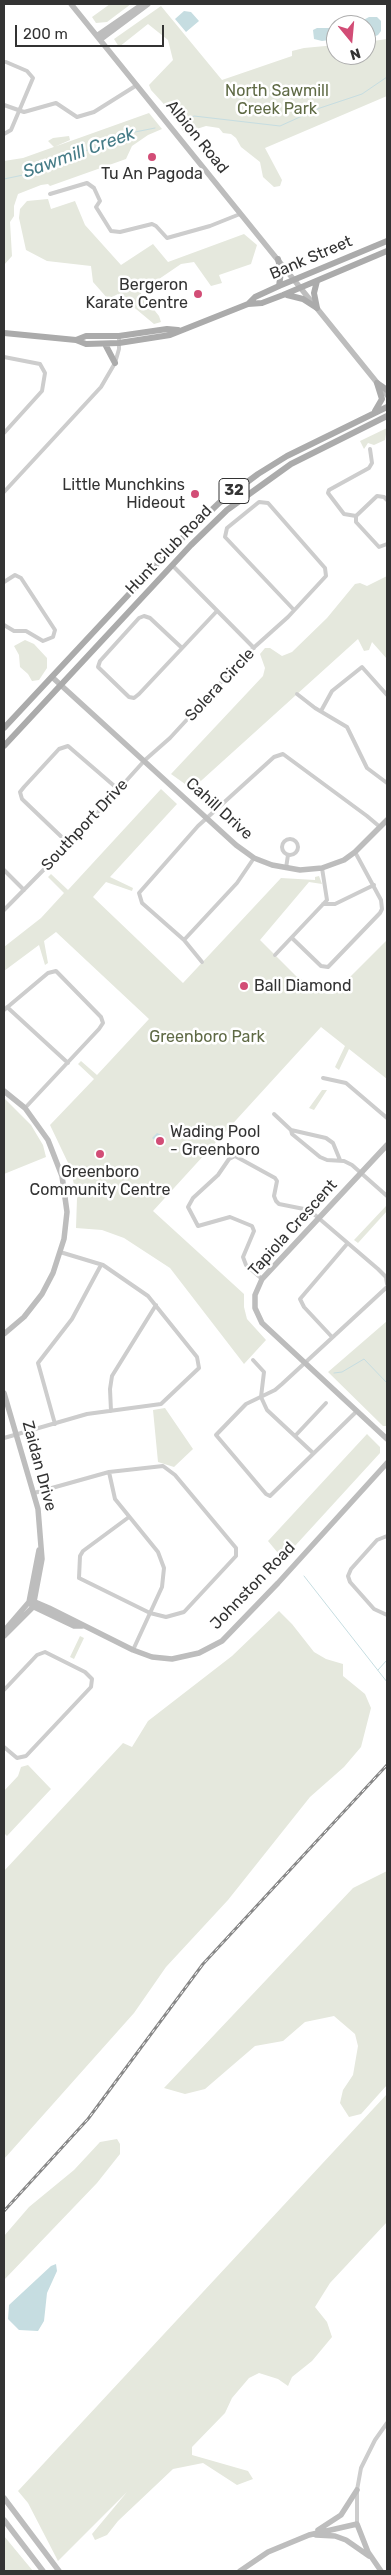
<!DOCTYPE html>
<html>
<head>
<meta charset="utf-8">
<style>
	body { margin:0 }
	#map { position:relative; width:391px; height:2575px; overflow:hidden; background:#fff; font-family:Rubik,sans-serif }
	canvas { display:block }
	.frame { position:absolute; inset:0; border:5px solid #333; pointer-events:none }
	.north { position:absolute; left:326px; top:15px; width:50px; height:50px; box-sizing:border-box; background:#fff; border:1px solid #adadad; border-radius:50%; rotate:163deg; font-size:14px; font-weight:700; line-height:20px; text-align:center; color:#333 }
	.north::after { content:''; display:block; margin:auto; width:18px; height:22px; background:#d24d76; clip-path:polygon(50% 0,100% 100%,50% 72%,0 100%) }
	.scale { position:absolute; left:15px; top:25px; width:149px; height:22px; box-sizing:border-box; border:2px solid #333; border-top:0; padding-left:6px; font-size:15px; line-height:18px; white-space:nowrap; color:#333; -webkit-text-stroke:4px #fff; paint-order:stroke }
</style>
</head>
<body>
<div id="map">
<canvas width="391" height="2575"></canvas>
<div class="frame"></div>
<div class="north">N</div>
<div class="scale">200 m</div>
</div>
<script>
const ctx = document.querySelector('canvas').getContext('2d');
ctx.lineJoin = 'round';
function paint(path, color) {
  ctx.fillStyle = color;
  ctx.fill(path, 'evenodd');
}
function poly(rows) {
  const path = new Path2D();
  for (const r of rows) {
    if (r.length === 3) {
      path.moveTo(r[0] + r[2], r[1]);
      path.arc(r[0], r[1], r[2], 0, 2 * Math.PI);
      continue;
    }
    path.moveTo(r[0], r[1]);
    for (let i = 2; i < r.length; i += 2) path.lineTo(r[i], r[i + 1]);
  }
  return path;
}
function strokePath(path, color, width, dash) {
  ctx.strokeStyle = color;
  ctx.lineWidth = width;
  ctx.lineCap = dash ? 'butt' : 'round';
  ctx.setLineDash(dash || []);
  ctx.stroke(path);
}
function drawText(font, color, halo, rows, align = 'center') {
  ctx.font = font + ' Rubik,sans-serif';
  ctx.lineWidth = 5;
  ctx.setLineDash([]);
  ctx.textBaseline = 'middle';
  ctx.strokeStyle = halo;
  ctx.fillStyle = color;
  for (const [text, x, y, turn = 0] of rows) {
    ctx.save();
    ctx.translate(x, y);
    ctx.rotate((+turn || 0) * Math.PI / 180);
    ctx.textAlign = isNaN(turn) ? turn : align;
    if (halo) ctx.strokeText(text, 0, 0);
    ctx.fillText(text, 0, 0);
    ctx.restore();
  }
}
const green = poly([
	[110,4,131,4,107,22,96,23,92,17],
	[161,6,222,80,292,56,292,51,304,48,336,45,336,55,366,55,366,42,387,39,387,96,265,148,282,180,280,186,274,187,263,177,260,162,241,147,236,138,231,134,223,133,219,128,206,126,184,133,172,113,151,90,149,85,173,60,168,40,148,24,119,47,114,39],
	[149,113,162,129,148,135,132,146,126,159,50,186,48,184,41,185,18,194,14,206,14,216,10,222,12,256,4,265,4,161,23,158],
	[69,136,70,140,54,147,48,141,53,138],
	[48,199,51,209,75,201,85,225,121,265,153,244,168,262,244,234,257,245,251,264,219,275,222,283,211,286,194,262,181,264,140,292,159,316,161,322,154,324,118,294,108,299,93,282,91,266,47,261,26,250,19,218,20,209,27,201],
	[387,428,385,440,374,445,368,443,364,449,360,441],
	[387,576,387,659,372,642,369,650,364,651,358,639,192,789,171,774,263,676,265,668,260,654,265,648,270,648,282,656,292,652,327,618,355,584,360,583,367,586],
	[25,640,34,644,47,658,47,668,39,680,32,681,28,674,20,667,19,655,14,646],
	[161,789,177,804,110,877,133,888,132,891,106,882,93,897,183,983,281,878,315,880,315,877,319,876,322,884,309,882,260,940,296,976,323,993,333,994,387,940,387,1079,349,1049,339,1070,335,1067,345,1046,321,1027,153,1211,244,1294,244,1307,247,1319,266,1340,244,1364,170,1268,124,1238,102,1230,76,1228,77,1198,70,1167,50,1125,94,1079,78,1064,81,1061,97,1075,149,1019,56,932,44,941,48,963,45,965,39,945,4,971,4,947,41,918,64,893,48,877,51,874,68,890],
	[322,1090,327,1090,314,1110,309,1108],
	[4,1098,31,1125,43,1145,46,1157,4,1174],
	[386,1206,387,1211,358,1243,354,1240],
	[387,1321,387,1426,383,1426,328,1372],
	[165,1408,193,1449,174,1467,158,1462,153,1410],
	[367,1434,380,1447,380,1453,283,1559,268,1541],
	[279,1611,292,1624,314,1652,326,1659,343,1664,343,1676,365,1694,371,1708,361,1747,344,1767,310,1797,228,1900,166,1967,134,2013,4,2159,4,1871,123,1743,132,1747,148,1721,232,1656],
	[80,1636,84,1638,74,1659,70,1657],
	[28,1765,51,1789,7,1836,4,1833,4,1791,18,1776,21,1767],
	[387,1871,387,2085,361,2114,349,2117,340,2103,343,2090,353,2075,358,2046,355,2034,334,2016,305,2022,283,2041,255,2046,205,2089,185,2094,164,2088,353,1888],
	[387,2094,387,2222,330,2283,315,2307,327,2322,332,2337,312,2361,292,2377,288,2386,278,2379,259,2373,249,2378,232,2398,225,2413,192,2447,192,2455,248,2471,253,2479,237,2485,203,2463,173,2469,118,2521,107,2535,95,2540,92,2534,127,2492,58,2561,28,2503,18,2491],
	[117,2139,120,2144,120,2154,97,2183,4,2280,4,2236,29,2207,74,2170,100,2142],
	[4,2536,33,2571,4,2571]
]);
const water = poly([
	[184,11,191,12,199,21,186,32,175,19],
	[369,17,377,17,381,21,381,31,378,35,366,40,366,25,354,25],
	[317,28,336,28,336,39,322,41,314,39,313,30],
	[157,1133,164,1136,164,1143,158,1148,157,1142,152,1138],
	[56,2264,57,2271,47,2293,44,2321,38,2331,19,2330,8,2319,9,2305,51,2266]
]);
const stream = poly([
	[178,123,194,116,280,126,320,108,362,94,387,77],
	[4,179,28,174,130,133,155,128],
	[334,1373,342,1372,364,1359,387,1383],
	[304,1576,387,1682],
	[378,1670,387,1660]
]);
const street = poly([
	[4,105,24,112,56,103,77,117,94,112,137,85],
	[4,134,11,130,33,78,27,71,6,62],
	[50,194,87,183,94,188,100,201,96,207,111,231,120,232,152,224,156,226,167,238,210,226,240,214],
	[4,357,40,364,45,373,42,391,4,433],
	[4,492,101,387,115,363,119,349,119,336],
	[356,516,344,514,328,493,329,490,369,468,372,463,370,449],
	[356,516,356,522,379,547,387,544],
	[356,516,377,496,384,497,387,500],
	[172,565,254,648],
	[4,582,15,575,21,578,55,630,53,637,43,641,26,631,14,631,4,625],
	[182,648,150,618,144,616,139,618,100,661,98,667,129,697,134,698,139,694,217,611],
	[297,694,315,708,347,727,367,768,387,783],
	[321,711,332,691,362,667,387,695],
	[290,847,8],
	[69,844,22,799,20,792,24,787,59,749,68,746,119,790],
	[286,868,288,855],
	[4,870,24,890],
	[323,904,335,904,374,885],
	[4,910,69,844,145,760,170,738,250,651,288,617,326,576,325,568,268,503,259,502,227,528,225,537,294,610],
	[292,938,321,966,328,967,380,913,382,909,381,900,355,852],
	[184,940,237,883,254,858],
	[275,955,327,900,322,868],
	[202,962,184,940,142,903,139,893,198,826,274,757,283,754,367,816,380,827],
	[7,1007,68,1063],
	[4,1010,48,973,56,971,101,1017,103,1023,99,1029,25,1108],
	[323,1078,346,1083,387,1118],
	[274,1114,291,1130,292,1134,320,1157,327,1160,344,1161,352,1165,387,1196],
	[291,1130,326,1138,333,1143,340,1160],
	[262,1279,246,1265,243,1257,254,1231,252,1226,230,1217,198,1226,188,1207,193,1198,218,1175,229,1159,235,1156,275,1178,277,1181,274,1196,276,1201,279,1204,304,1209,315,1215,378,1269,386,1277,387,1284],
	[332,1337,304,1307,300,1299,347,1244],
	[253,1360,264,1372,261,1397,267,1410,312,1452],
	[111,1411,110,1389,112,1376,156,1305],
	[357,1411,270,1496,266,1494,216,1435,246,1404,275,1390,282,1384,387,1287],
	[55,1424,38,1363,72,1319,101,1265],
	[295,1436,326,1403],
	[4,1438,87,1414,161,1404,199,1368,197,1357,148,1296,103,1265,60,1252],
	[109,1472,115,1499,158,1552,164,1568,162,1587,133,1650],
	[34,1493,109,1472,163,1466,175,1475,236,1548,236,1556,184,1612,166,1617,150,1613,79,1578,80,1556,83,1551,129,1517],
	[387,1536,377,1540,351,1569,348,1576,350,1582,374,1609,387,1615],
	[4,1690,37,1655,45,1652,85,1672,92,1679,91,1687,26,1756,17,1758,4,1747],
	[357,2524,357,2490,361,2468,375,2440,387,2423]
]);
const secondary = poly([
	[71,4,387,395],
	[98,35,143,4],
	[101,39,148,4],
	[52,677,236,845,254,858,272,865,300,870,322,868,344,860,355,852,387,820],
	[4,1091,25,1108,48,1140,62,1176,67,1212,64,1239,53,1273,42,1294,24,1317,4,1334],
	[387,1145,262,1279,255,1295,255,1308,262,1323,387,1439],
	[4,1393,38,1509,42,1559,33,1607,4,1636],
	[29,1602,35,1602,49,1608,133,1650,152,1657,172,1659,199,1653,222,1641,278,1583,387,1463],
	[29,1602,39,1550],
	[32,1606,74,1626,82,1626],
	[4,1631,29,1602],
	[4,2498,59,2571],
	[4,2520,43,2571],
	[318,2530,341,2515,357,2490],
	[316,2535,335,2536,346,2540,369,2556],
	[240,2571,268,2552,309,2535,357,2524,368,2552,381,2571]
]);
const primary = poly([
	[278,259,281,272,279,286],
	[287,295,303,299,317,308],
	[248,304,255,297,279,286,387,241],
	[317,308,314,293,317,281],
	[4,333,76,340,86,344,119,343,170,335,248,304,262,303,283,295,387,251],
	[76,340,86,336,119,336,167,329,178,330],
	[105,344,115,363],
	[377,383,387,390],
	[375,411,382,399,377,383],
	[4,728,173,547,219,503,258,474,287,456,387,407],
	[4,746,191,545,227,510,291,464,387,416]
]);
const rail = poly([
	[4,2211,88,2119,203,1964,387,1765]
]);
const markers = [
	[152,157,5,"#d24d76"],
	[198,294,5,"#d24d76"],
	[195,494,5,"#d24d76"],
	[244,986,5,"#d24d76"],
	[160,1141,5,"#d24d76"],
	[100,1154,5,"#d24d76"]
];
const shields = [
	[234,491,30]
];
const shieldNames = [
	["32",234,491]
];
const parkNames = [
	["North Sawmill",277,91],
	["Creek Park",277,109],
	["Greenboro Park",207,1037]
];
const streetNames = [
	["Albion Road",197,137,51],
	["Bank Street",311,258,-23],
	["Hunt Club Road",169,550,-46],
	["Solera Circle",220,685,-47],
	["Cahill Drive",219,809,42],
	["Southport Drive",85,825,-47],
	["Tapiola Crescent",293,1228,-48],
	["Zaidan Drive",39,1466,75],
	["Johnston Road",253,1586,-46]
];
const poiNames = [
	["Tu An Pagoda",152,174],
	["Bergeron",188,285,"right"],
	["Karate Centre",188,303,"right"],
	["Little Munchkins",185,485,"right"],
	["Hideout",185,503,"right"],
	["Ball Diamond",254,986,"left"],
	["Wading Pool",170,1132,"left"],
	["- Greenboro",170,1150,"left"],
	["Greenboro",100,1172],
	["Community Centre",100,1190]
];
const waterNames = [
	["Sawmill Creek",79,153,-20]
];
paint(green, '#e5e8dd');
paint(water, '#c6dde1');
strokePath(stream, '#c6dde1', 1);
strokePath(street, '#cdcdcd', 4);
strokePath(secondary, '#bdbdbd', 5.5);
strokePath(primary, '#ababab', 6);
strokePath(rail, '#888', 3);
strokePath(rail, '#fff', 1, [4]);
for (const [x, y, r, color] of markers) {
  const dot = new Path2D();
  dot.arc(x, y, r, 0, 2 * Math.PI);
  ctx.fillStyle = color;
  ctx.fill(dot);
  strokePath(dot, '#fff', 2);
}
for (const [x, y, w] of shields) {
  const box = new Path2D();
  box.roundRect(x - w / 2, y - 12.5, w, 25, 4);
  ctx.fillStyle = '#fff';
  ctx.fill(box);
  strokePath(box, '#333', 1);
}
drawText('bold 15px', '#333', null, shieldNames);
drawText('16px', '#5f6a45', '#fff', parkNames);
drawText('16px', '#333', '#fff', streetNames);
drawText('16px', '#333', '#fff', poiNames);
drawText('italic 18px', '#467c87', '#fff', waterNames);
</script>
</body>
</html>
